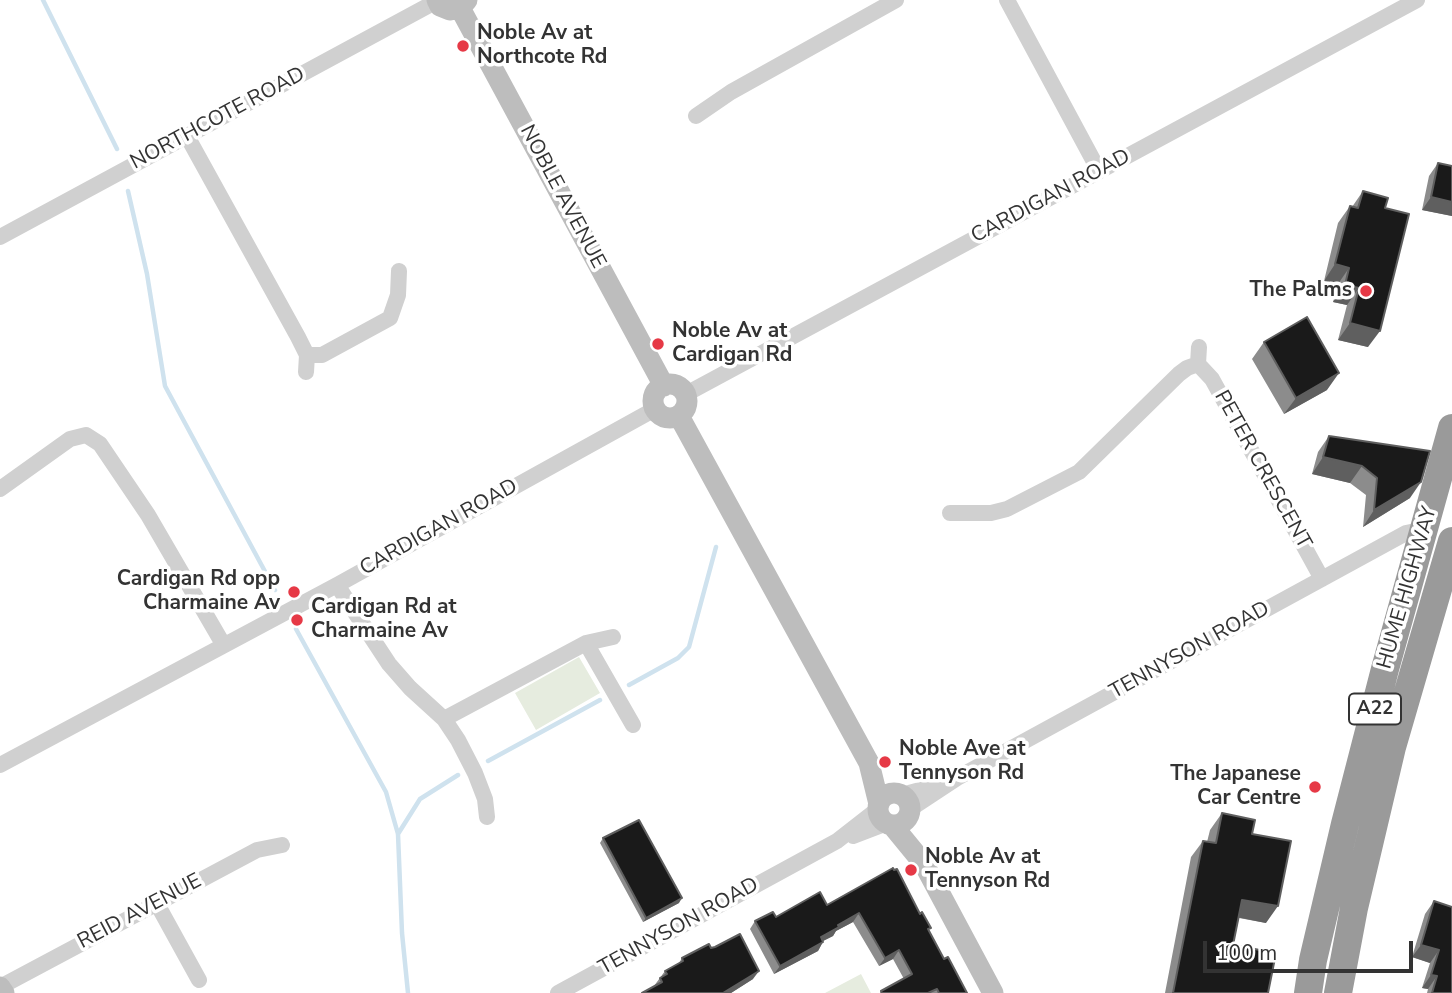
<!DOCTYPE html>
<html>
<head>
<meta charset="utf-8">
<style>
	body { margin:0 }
	#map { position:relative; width:1452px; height:993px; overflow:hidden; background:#fff; font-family:"Nunito Sans",sans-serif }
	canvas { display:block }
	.scale { position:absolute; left:1203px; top:941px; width:210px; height:32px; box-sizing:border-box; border:4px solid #333; border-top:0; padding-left:9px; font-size:21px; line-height:24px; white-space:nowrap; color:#333; -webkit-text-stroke:5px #fff; paint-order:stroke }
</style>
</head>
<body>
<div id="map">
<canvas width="1452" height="993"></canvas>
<div class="scale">100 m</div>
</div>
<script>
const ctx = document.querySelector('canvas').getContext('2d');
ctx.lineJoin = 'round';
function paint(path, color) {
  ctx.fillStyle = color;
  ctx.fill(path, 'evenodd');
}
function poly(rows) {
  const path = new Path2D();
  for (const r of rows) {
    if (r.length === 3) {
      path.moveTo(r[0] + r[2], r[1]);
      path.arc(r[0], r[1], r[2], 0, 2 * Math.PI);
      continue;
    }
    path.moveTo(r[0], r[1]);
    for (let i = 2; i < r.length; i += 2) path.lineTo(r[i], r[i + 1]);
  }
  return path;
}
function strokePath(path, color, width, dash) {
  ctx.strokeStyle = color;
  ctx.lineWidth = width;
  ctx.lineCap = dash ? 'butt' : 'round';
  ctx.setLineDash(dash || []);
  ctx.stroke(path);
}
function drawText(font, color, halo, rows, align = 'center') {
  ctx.font = font + ' "Nunito Sans",sans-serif';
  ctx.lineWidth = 7;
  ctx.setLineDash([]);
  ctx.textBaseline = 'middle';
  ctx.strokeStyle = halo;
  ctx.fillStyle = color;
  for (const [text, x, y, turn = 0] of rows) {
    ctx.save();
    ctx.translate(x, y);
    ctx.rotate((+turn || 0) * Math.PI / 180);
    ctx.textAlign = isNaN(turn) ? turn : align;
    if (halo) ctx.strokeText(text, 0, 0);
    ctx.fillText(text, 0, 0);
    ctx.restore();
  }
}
const green = poly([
	[579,657,600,693,536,730,515,693],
	[861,974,871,993,825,993]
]);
const stream = poly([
	[43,0,117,149],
	[128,191,147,274,165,386,275,590],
	[296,629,386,792,398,834,402,933,408,993],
	[629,685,678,658,689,647,716,547],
	[488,761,600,700],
	[398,834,420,799,458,775]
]);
const street = poly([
	[1007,0,1099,171],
	[696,116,731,92,896,0],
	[187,136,298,337,307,355,306,372],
	[0,237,437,1],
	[1199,347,1198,364,1212,379,1322,579],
	[307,355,322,355,390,318,398,295,399,271],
	[686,394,1417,0],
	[0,489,70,439,86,435,100,444,148,515,223,644],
	[950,513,991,513,1007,509,1079,472,1179,374,1187,368,1198,364],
	[337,585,389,664,410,688,444,719,458,740,475,773,485,799,487,817],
	[586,643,633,725],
	[444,719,586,643,613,637],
	[0,765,337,585,655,409],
	[902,795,938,785],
	[910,809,957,778,1406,533,1425,529],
	[853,836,887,823],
	[156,902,199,980],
	[0,987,257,850,282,845],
	[558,993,837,841,878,809]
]);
const secondary = poly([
	[437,0,440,6,450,10,460,8,467,0],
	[460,8,664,386],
	[670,401,17],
	[679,416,869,763,879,804],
	[894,809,16],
	[892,825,924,864,993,993],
	[0,987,4,993]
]);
const highway = poly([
	[1308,993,1313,960,1345,824,1385,669,1452,428],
	[1338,993,1354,908,1392,747,1452,541]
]);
const wall = poly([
	[1438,163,1452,166,1452,216,1422,210,1429,176],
	[1363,191,1385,208,1368,347,1338,340,1347,305,1333,302,1338,284,1324,281,1338,223,1350,206,1352,207],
	[1264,342,1327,390,1284,414,1252,359],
	[1329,436,1410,498,1363,527,1366,495,1350,483,1312,474,1318,452],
	[1222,813,1252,834,1266,923,1239,918,1233,945,1268,993,1165,993,1191,857,1203,841,1207,842,1210,830],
	[603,838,679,903,643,922,600,843],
	[1434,901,1452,993,1427,993,1428,989,1422,988,1430,963,1412,957,1425,914],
	[827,905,929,931,944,959,967,993,880,993,881,991,904,979,893,959,879,966,853,922,836,931,833,936,823,941,818,951,774,974,750,929,755,921],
	[711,948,753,979,731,993,642,993,654,986,665,971,679,963,682,958]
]);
const shadedWall = poly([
	[1431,197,1452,202,1452,216,1422,210],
	[1335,264,1349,268,1338,284,1324,281],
	[1345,285,1359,288,1347,305,1333,302],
	[1350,323,1380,331,1368,347,1338,340],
	[1339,373,1327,390,1284,414,1296,398],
	[1323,457,1362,466,1350,483,1312,474],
	[1421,482,1410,498,1363,527,1374,510],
	[682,898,679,903,643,922,646,918],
	[1242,900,1278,906,1266,923,1231,916],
	[859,913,853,922,836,931,833,936,815,945,821,937,838,925],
	[823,942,818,951,774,974,780,966],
	[1421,945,1439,950,1430,963,1412,957],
	[899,950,893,959,879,966,885,958],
	[759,971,753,979,731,993,723,993],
	[1431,975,1437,976,1428,989,1422,988]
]);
const building = poly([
	[1438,163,1452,166,1452,202,1431,197,1438,163],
	[1363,191,1388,198,1385,208,1409,214,1380,331,1350,323,1359,288,1345,285,1349,268,1335,264,1350,206,1358,208,1363,191],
	[1307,317,1339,373,1296,398,1264,342,1307,317],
	[1329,436,1430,451,1421,482,1374,510,1377,478,1362,466,1323,457,1329,436],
	[1222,813,1255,820,1252,834,1291,841,1278,906,1242,900,1233,945,1276,953,1268,993,1173,993,1203,841,1216,843,1222,813],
	[639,820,682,898,646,918,603,838,639,820],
	[893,868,894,870,897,869,920,914,922,912,931,928,928,929,944,959,948,957,967,993,939,993,937,989,928,993,882,993,881,991,912,974,899,950,885,958,859,913,838,925,839,927,821,937,823,942,780,966,755,921,773,912,776,917,820,892,827,905,893,868],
	[1434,901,1452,907,1452,993,1432,993,1437,976,1431,975,1439,950,1421,945,1434,901],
	[740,934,759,971,723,993,642,993,662,982,660,978,667,974,665,971,683,961,682,958,709,944,711,948,715,947,740,934]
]);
const markers = [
	[463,46,7,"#e63946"],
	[1366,291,7,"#e63946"],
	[658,344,7,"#e63946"],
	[294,592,7,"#e63946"],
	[297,620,7,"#e63946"],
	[885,762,7,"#e63946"],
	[1315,787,7,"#e63946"],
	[911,870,7,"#e63946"]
];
const shields = [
	[1375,709,52]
];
const shieldNames = [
	["A22",1375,709]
];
const poiNames = [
	["Noble Av at",477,34],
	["Northcote Rd",477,58],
	["The Palms",1352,291,"right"],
	["Noble Av at",672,332],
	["Cardigan Rd",672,356],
	["Cardigan Rd opp",280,580,"right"],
	["Charmaine Av",280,604,"right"],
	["Cardigan Rd at",311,608],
	["Charmaine Av",311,632],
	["Noble Ave at",899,750],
	["Tennyson Rd",899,774],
	["The Japanese",1301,775,"right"],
	["Car Centre",1301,799,"right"],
	["Noble Av at",925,858],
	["Tennyson Rd",925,882]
];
const streetNames = [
	["NORTHCOTE ROAD",218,119,-28],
	["NOBLE AVENUE",562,197,62],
	["CARDIGAN ROAD",1051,197,-28],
	["PETER CRESCENT",1262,470,61],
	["CARDIGAN ROAD",439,528,-29],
	["HUME HIGHWAY",1408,588,-74],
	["TENNYSON ROAD",1190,651,-29],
	["REID AVENUE",140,912,-28],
	["TENNYSON ROAD",679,927,-29]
];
paint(green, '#e6ecdf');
strokePath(stream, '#cfe2ee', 4.5);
strokePath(street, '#d0d0d0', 16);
strokePath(secondary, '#bdbdbd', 21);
strokePath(highway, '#9a9a9a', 28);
paint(wall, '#8c8c8c');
paint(shadedWall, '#5f5f5f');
paint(building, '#1a1a1a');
strokePath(building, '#5f5f5f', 2);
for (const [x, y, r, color] of markers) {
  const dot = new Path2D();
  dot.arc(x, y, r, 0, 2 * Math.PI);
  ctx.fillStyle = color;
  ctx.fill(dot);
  strokePath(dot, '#fff', 2.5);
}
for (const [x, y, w] of shields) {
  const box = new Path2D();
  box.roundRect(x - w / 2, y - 15.5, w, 31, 5);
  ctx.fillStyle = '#fff';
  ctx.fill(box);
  strokePath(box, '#333', 2);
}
drawText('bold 19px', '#333', null, shieldNames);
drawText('bold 21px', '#333', '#fff', poiNames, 'left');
drawText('21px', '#333', '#fff', streetNames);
</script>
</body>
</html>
